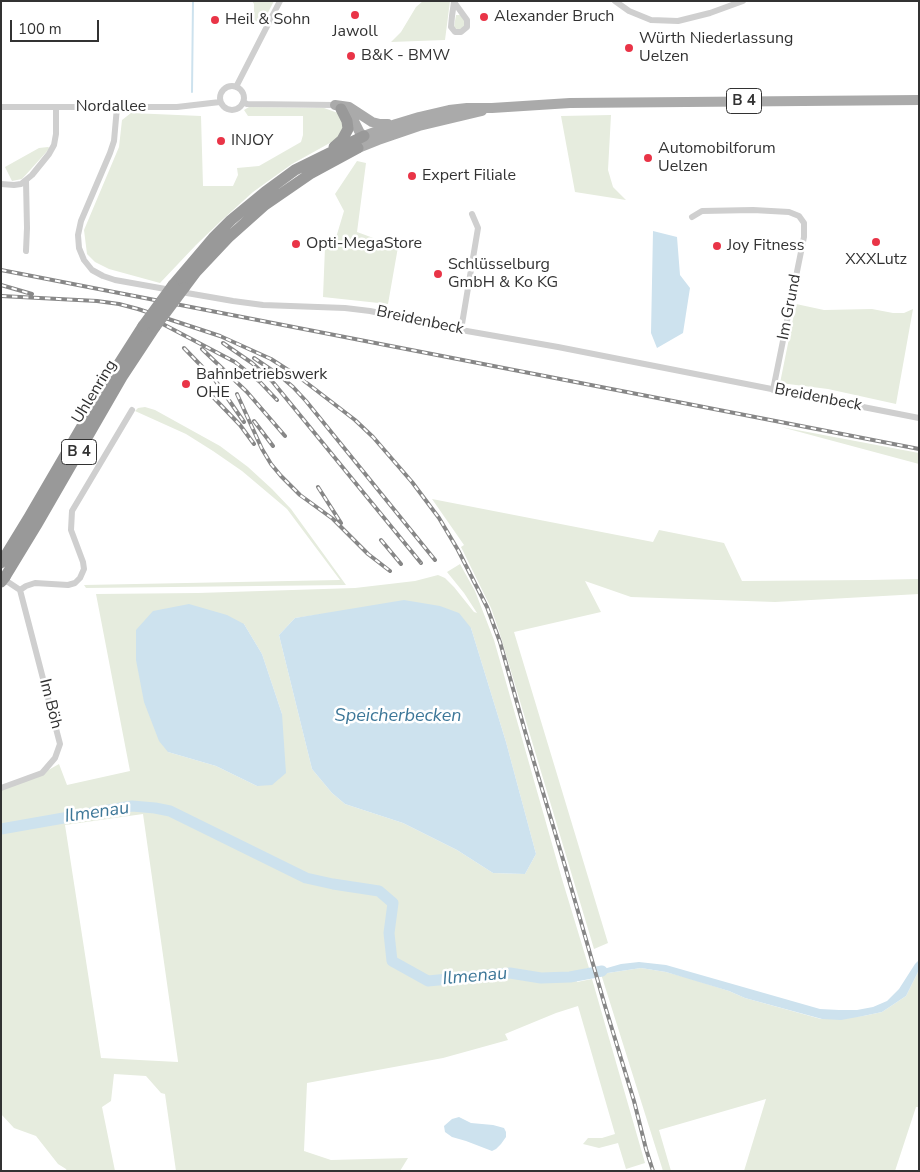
<!DOCTYPE html>
<html>
<head>
<meta charset="utf-8">
<style>
	body { margin:0 }
	#map { position:relative; width:920px; height:1172px; overflow:hidden; background:#fff; font-family:"Nunito Sans",sans-serif }
	canvas { display:block }
	.frame { position:absolute; inset:0; border:2px solid #323232; pointer-events:none }
	.scale { position:absolute; left:10px; top:20px; width:89px; height:22px; box-sizing:border-box; border:2px solid #323232; border-top:0; padding-left:6px; font-size:15px; line-height:18px; white-space:nowrap; color:#323232; -webkit-text-stroke:4px #fff; paint-order:stroke }
</style>
</head>
<body>
<div id="map">
<canvas width="920" height="1172"></canvas>
<div class="frame"></div>
<div class="scale">100 m</div>
</div>
<script>
const ctx = document.querySelector('canvas').getContext('2d');
ctx.lineJoin = 'round';
function paint(path, color) {
  ctx.fillStyle = color;
  ctx.fill(path, 'evenodd');
}
function poly(rows) {
  const path = new Path2D();
  for (const r of rows) {
    if (r.length === 3) {
      path.moveTo(r[0] + r[2], r[1]);
      path.arc(r[0], r[1], r[2], 0, 2 * Math.PI);
      continue;
    }
    path.moveTo(r[0], r[1]);
    for (let i = 2; i < r.length; i += 2) path.lineTo(r[i], r[i + 1]);
  }
  return path;
}
function strokePath(path, color, width, dash) {
  ctx.strokeStyle = color;
  ctx.lineWidth = width;
  ctx.lineCap = dash ? 'butt' : 'round';
  ctx.setLineDash(dash || []);
  ctx.stroke(path);
}
function drawText(font, color, halo, rows, align = 'center') {
  ctx.font = font + ' "Nunito Sans",sans-serif';
  ctx.lineWidth = 5;
  ctx.setLineDash([]);
  ctx.textBaseline = 'middle';
  ctx.strokeStyle = halo;
  ctx.fillStyle = color;
  for (const [text, x, y, turn = 0] of rows) {
    ctx.save();
    ctx.translate(x, y);
    ctx.rotate((+turn || 0) * Math.PI / 180);
    ctx.textAlign = isNaN(turn) ? turn : align;
    if (halo) ctx.strokeText(text, 0, 0);
    ctx.fillText(text, 0, 0);
    ctx.restore();
  }
}
const green = poly([
	[252,1,274,1,262,24,254,20,254,4],
	[423,1,450,1,445,40,391,42,401,32,416,7],
	[456,15,460,15,464,19,464,27,458,30,454,27],
	[249,107,324,108,338,113,342,118,343,128,337,139,292,164,253,192,222,220,196,245,160,283,109,269,95,262,87,254,84,230,119,147,122,120,131,113,201,116,203,186,233,186,238,175,237,168,259,166,301,142,303,135,303,116,248,116,244,110],
	[611,115,608,170,613,187,626,200,575,192,561,116],
	[48,147,50,148,22,179,12,181,5,167,39,148],
	[357,161,366,163,357,232,398,247,388,304,323,297,325,247,335,241,344,211,335,194],
	[796,304,824,310,872,309,893,313,904,313,913,309,896,404,828,389,780,383],
	[145,407,155,410,220,446,248,467,272,489,291,509,346,585,86,588,84,585,340,580,287,509,242,471,213,451,186,434,135,411,138,408],
	[781,427,919,453,919,464],
	[432,499,653,542,659,530,724,543,742,581,869,580,919,579,919,594,775,602,631,597,585,581,601,612,514,632,608,943,594,949,499,631,491,608,461,547,464,545],
	[460,564,475,591,494,640,562,879,589,968,573,972,577,982,592,979,645,1163,626,1169,618,1143,599,1148,583,1144,588,1138,602,1138,615,1134,578,1006,556,1013,505,1034,508,1040,443,1058,307,1083,304,1151,331,1160,408,1158,400,1171,176,1171,165,1094,161,1093,146,1076,114,1074,111,1101,102,1107,115,1171,67,1171,66,1169,58,1164,36,1136,14,1128,1,1114,1,790,36,777,59,764,67,785,130,771,96,594,198,593,355,588,415,581,438,575,445,578,454,587,474,612,477,613,464,593,447,572],
	[323,614,471,628,506,742,536,854,525,874,493,873,457,850,403,823,345,804,332,793,312,769,279,635,295,618],
	[244,624,262,654,282,714,257,786,216,766,168,752],
	[143,814,178,1061,178,1062,101,1058,65,825],
	[641,968,666,972,688,978,729,991,745,998,821,1019,863,1016,882,1012,906,996,919,970,919,1107,916,1107,895,1171,744,1171,766,1099,659,1130,671,1171,663,1171,601,974]
]);
const water = poly([
	[653,231,677,237,680,275,690,288,683,333,657,348,651,333],
	[404,600,440,606,459,613,471,628,506,742,536,854,525,874,493,873,457,850,403,823,345,804,332,793,312,769,279,635,295,618],
	[189,604,227,615,244,624,262,654,282,714,286,773,272,785,257,786,216,766,168,752,159,741,144,702,136,660,136,630,153,611],
	[919,960,919,970,906,996,882,1012,863,1016,841,1020,822,1019,745,998,729,991,666,972,641,968,601,974,586,974,621,964,639,962,666,965,820,1009,839,1010,857,1010,873,1007,887,1001,899,989,915,964],
	[459,1117,471,1123,493,1125,504,1128,506,1132,506,1137,501,1144,496,1149,492,1151,466,1141,452,1137,445,1132,444,1126,452,1119]
]);
const stream = poly([
	[192,92,193,1]
]);
const river = poly([
	[1,829,132,806,155,808,170,811,306,878,333,884,379,891,393,903,389,933,392,961,428,981,510,973,541,978,570,977,602,971]
]);
const street = poly([
	[615,1,629,11,651,20,678,21,710,13,743,1],
	[454,2,467,20,467,27,461,32,455,32,451,27,452,16,454,2,454,1],
	[232,98,12],
	[236,87,280,1],
	[243,102,247,104,335,105],
	[1,107,177,107,220,102],
	[117,107,114,141,110,153,81,221,78,235,79,248,84,260,92,270,103,276,115,280,171,290],
	[1,184,14,185,21,184,32,175,49,154,54,145,56,134,56,107],
	[692,217,702,211,753,210,789,212,799,216,804,223,804,237,773,390],
	[26,251,27,228,26,181],
	[181,292,233,301,263,305,345,308,370,311,461,330,558,347,919,418],
	[461,330,478,228,472,214],
	[1,582,8,582,20,590,26,586,35,583,68,585,75,583,80,578,84,569,83,562,71,530,72,511,132,410],
	[1,788,42,773,55,758,60,744,20,590]
]);
const primary = poly([
	[335,105,349,107,372,122,380,124,388,124],
	[342,109,353,119,360,133,368,138],
	[364,136,396,124,419,117,449,110,467,108,492,108,570,103,919,100],
	[358,148,378,140,419,126,482,111]
]);
const highway = poly([
	[334,147,342,140,348,129,347,121,341,109],
	[173,285,213,238,231,220,265,192,295,170,364,136],
	[184,288,196,272,228,238,265,205,310,174,358,148],
	[1,563,29,517,113,373,143,326],
	[5,577,36,526,122,377,155,327]
]);
const rail = poly([
	[1,270,919,449],
	[1,285,32,294],
	[1,296,97,301,119,304,138,309,220,336,271,359,299,377,355,420,373,437,412,482,439,518,458,550,487,607,500,642,528,742,565,866,605,1006,634,1101,646,1149,653,1171],
	[157,321,235,362,260,382,277,400],
	[223,343,252,363,272,381,421,563],
	[184,348,215,380,244,422],
	[202,349,247,392,285,436],
	[254,358,279,375,293,387,306,401,435,560],
	[237,394,262,449,271,464,281,476,300,495,333,519,368,554,390,571],
	[213,397,240,425,254,444],
	[254,421,273,446],
	[318,487,341,523],
	[381,540,401,564]
]);
const highwayBridge = poly([
	[143,326,173,285],
	[155,327,184,288],
	[1,582,5,577]
]);
const markers = [
	[355,15,5,"#e93447"],
	[484,17,5,"#e93447"],
	[215,20,5,"#e93447"],
	[629,48,5,"#e93447"],
	[351,56,5,"#e93447"],
	[221,141,5,"#e93447"],
	[648,158,5,"#e93447"],
	[412,176,5,"#e93447"],
	[876,242,5,"#e93447"],
	[296,244,5,"#e93447"],
	[717,246,5,"#e93447"],
	[438,274,5,"#e93447"],
	[186,384,5,"#e93447"]
];
const shields = [
	[744,101,35],
	[79,452,35]
];
const shieldNames = [
	["B 4",744,101],
	["B 4",79,452]
];
const poiNames = [
	["Alexander Bruch",494,17],
	["Heil & Sohn",225,20],
	["Jawoll",355,32,"center"],
	["Würth Niederlassung",639,39],
	["Uelzen",639,57],
	["B&K - BMW",361,56],
	["INJOY",231,141],
	["Automobilforum",658,149],
	["Uelzen",658,167],
	["Expert Filiale",422,176],
	["Opti-MegaStore",306,244],
	["Joy Fitness",727,246],
	["XXXLutz",876,260,"center"],
	["Schlüsselburg",448,265],
	["GmbH & Ko KG",448,283],
	["Bahnbetriebswerk",196,375],
	["OHE",196,393]
];
const streetNames = [
	["Nordallee",111,107],
	["Im Grund",790,307,-79],
	["Breidenbeck",420,321,12],
	["Uhlenring",95,392,-59],
	["Breidenbeck",818,398,11],
	["Im Böh",50,704,76]
];
const waterNames = [
	["Speicherbecken",398,717],
	["Ilmenau",97,813,-8],
	["Ilmenau",475,977,-5]
];
paint(green, '#e6ecde');
paint(water, '#cde2ee');
strokePath(stream, '#cde2ee', 2);
strokePath(river, '#cde2ee', 11);
strokePath(street, '#cfcfcf', 6);
strokePath(primary, '#aaa', 10);
strokePath(highway, '#999', 11);
strokePath(rail, '#878787', 4);
strokePath(rail, '#fff', 2, [5.5]);
strokePath(highwayBridge, '#999', 11);
for (const [x, y, r, color] of markers) {
  const dot = new Path2D();
  dot.arc(x, y, r, 0, 2 * Math.PI);
  ctx.fillStyle = color;
  ctx.fill(dot);
  strokePath(dot, '#fff', 2);
}
for (const [x, y, w] of shields) {
  const box = new Path2D();
  box.roundRect(x - w / 2, y - 12.5, w, 25, 4);
  ctx.fillStyle = '#fff';
  ctx.fill(box);
  strokePath(box, '#323232', 1);
}
drawText('bold 15px', '#323232', null, shieldNames);
drawText('16px', '#323232', '#fff', poiNames, 'left');
drawText('16px', '#323232', '#fff', streetNames);
drawText('italic 18px', '#3d7798', '#fff', waterNames);
</script>
</body>
</html>
